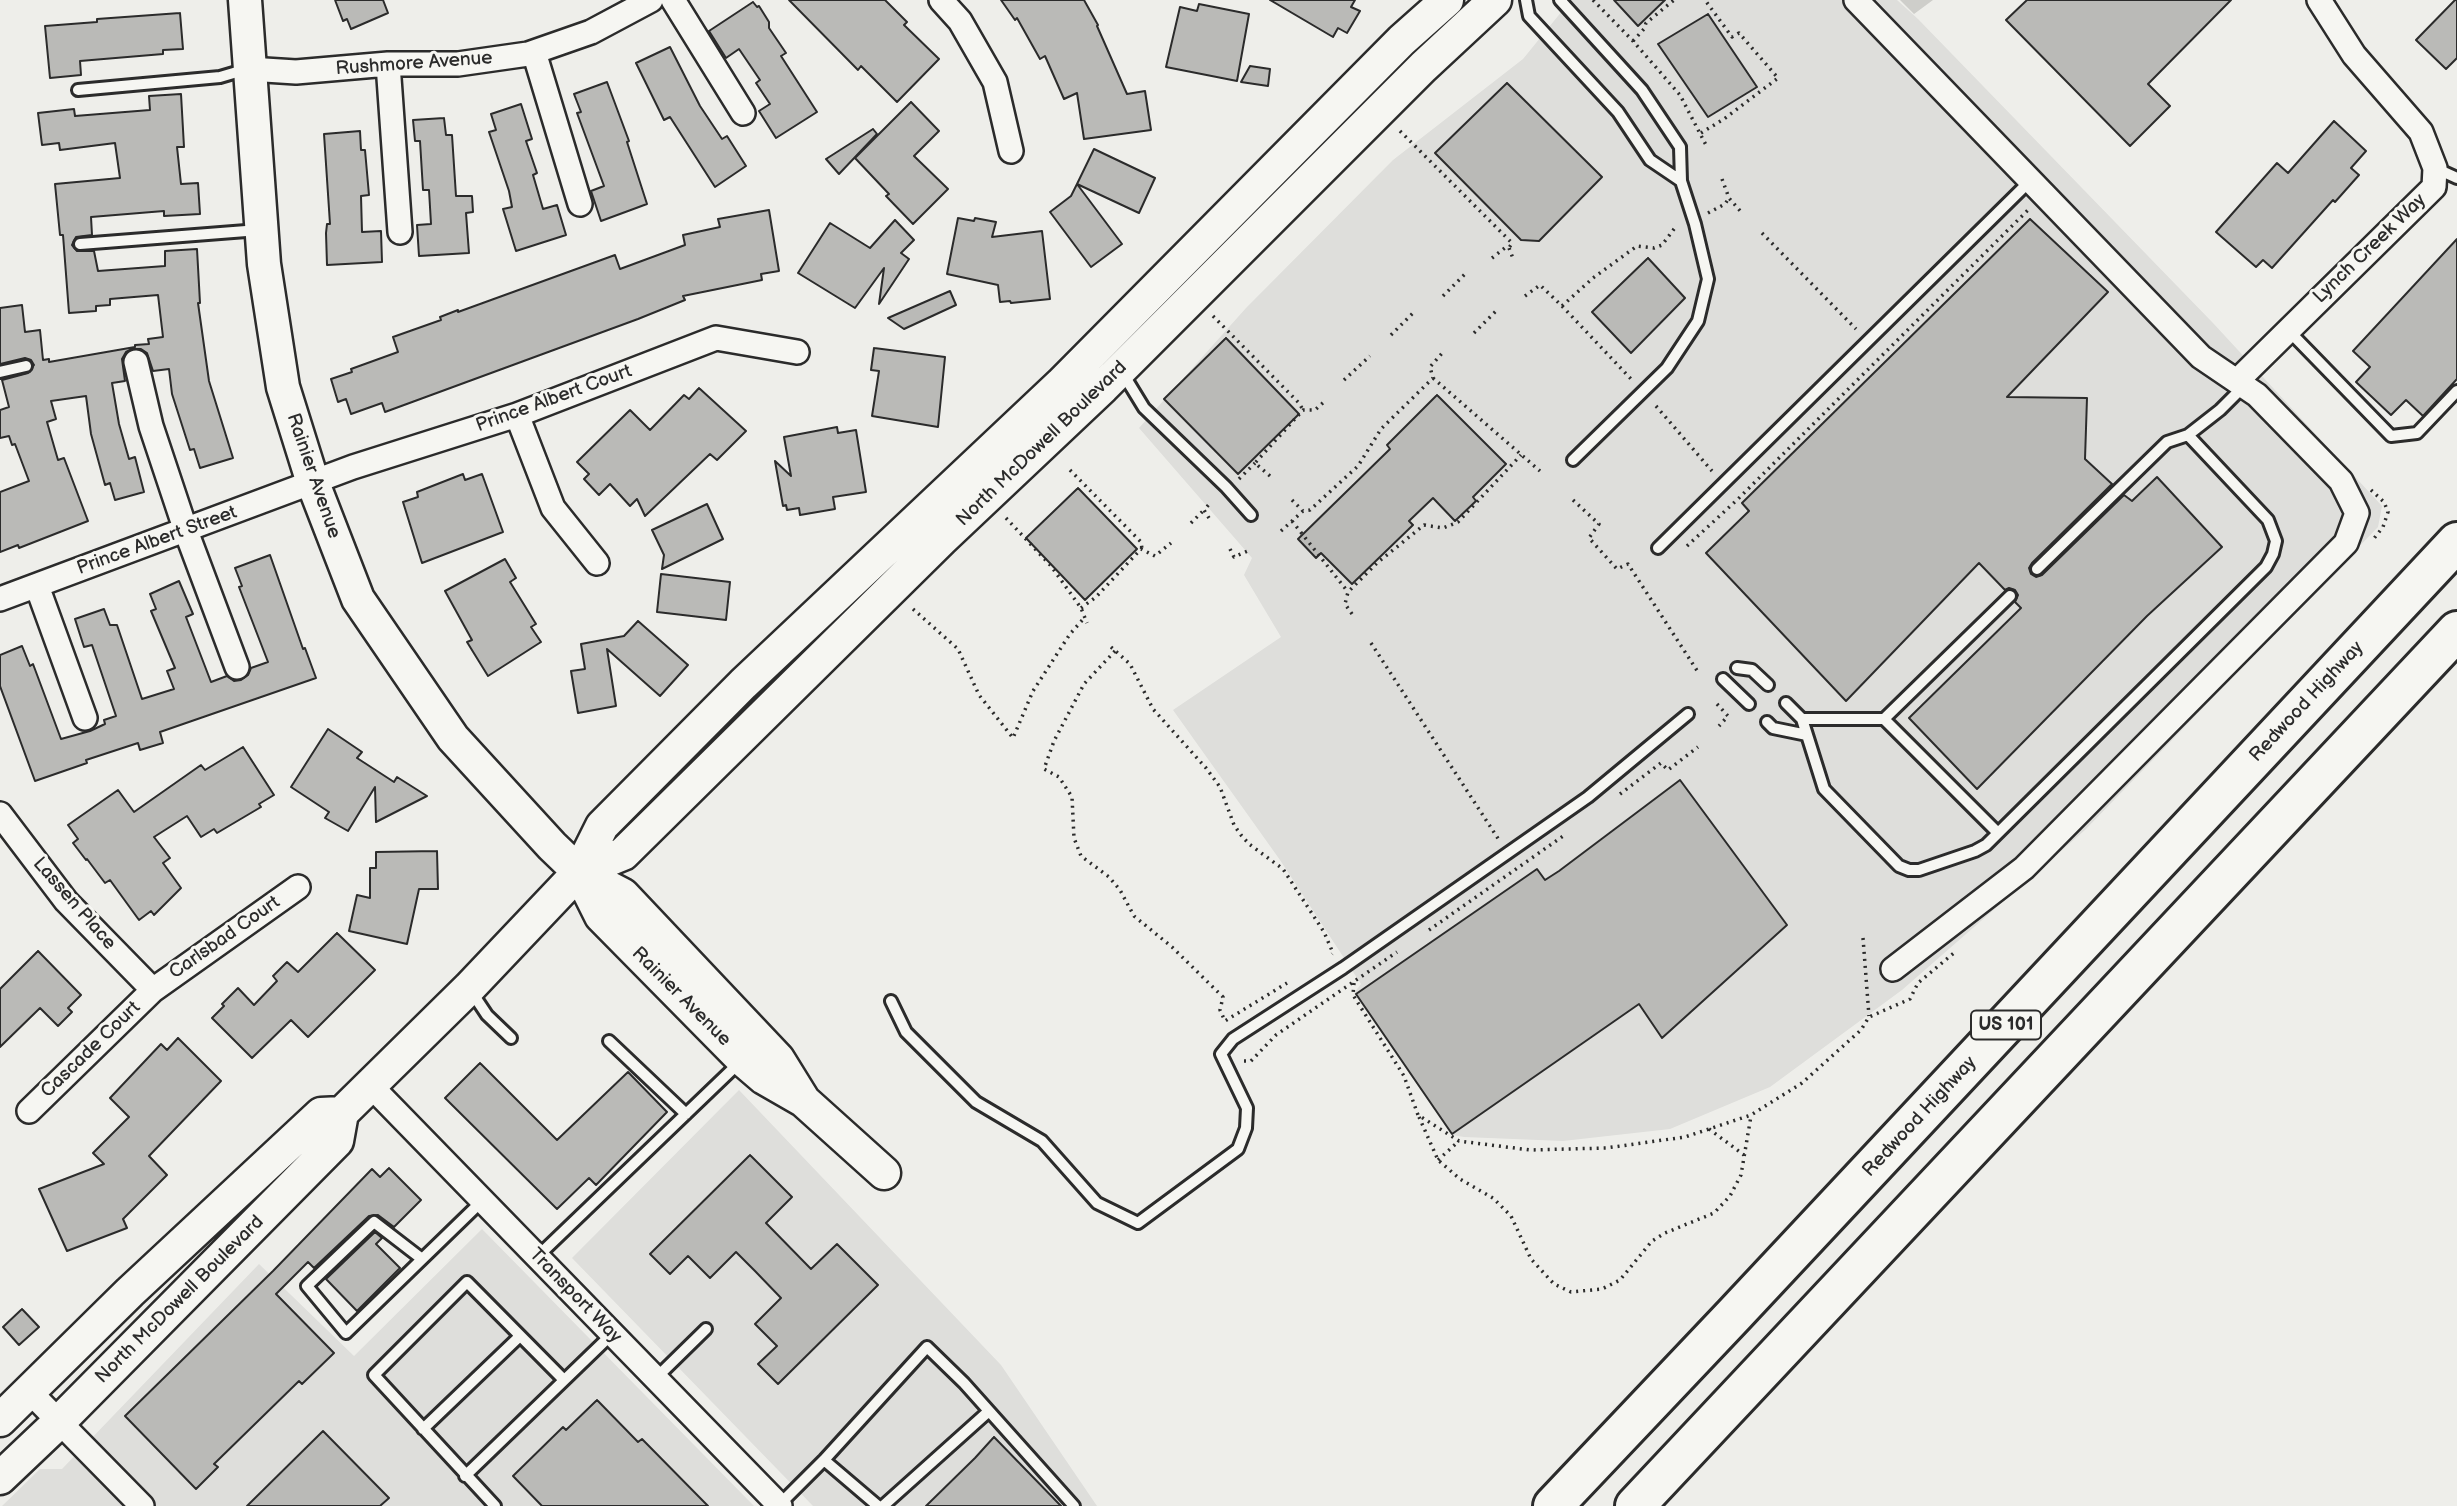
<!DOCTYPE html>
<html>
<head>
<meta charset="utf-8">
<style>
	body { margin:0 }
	canvas { display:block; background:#eeeeea }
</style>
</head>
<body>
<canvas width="2457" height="1506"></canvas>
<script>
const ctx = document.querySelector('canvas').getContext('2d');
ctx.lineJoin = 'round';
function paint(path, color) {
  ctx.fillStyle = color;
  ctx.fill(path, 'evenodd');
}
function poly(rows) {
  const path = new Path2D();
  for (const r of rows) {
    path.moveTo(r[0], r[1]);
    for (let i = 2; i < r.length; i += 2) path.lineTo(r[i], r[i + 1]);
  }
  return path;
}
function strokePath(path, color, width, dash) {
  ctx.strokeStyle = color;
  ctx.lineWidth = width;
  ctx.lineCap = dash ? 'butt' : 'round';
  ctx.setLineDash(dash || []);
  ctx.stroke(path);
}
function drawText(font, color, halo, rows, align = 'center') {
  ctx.font = font + ' "Balsamiq Sans",sans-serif';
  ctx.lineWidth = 6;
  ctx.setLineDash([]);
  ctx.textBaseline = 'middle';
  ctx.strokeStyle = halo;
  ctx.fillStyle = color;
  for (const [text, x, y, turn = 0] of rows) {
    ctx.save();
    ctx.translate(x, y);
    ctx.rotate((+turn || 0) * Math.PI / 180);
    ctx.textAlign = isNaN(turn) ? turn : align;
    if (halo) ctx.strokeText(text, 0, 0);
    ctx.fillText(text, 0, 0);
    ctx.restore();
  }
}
const built = poly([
	[1571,0,1897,0,1918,19,2213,323,2382,506,2378,527,2085,830,1902,990,1770,1087,1670,1129,1563,1141,1464,1137,1452,1135,1354,993,1361,984,1280,860,1173,710,1281,637,1244,575,1252,558,1139,428,1246,308,1393,160,1523,59],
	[739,1090,1001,1365,1097,1506,813,1506,572,1258],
	[482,1229,754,1506,2,1506,40,1469,62,1469,259,1264,354,1356]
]);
const green = poly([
	[1900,0,1933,0,1914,14]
]);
const building = poly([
	[335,0,383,0,388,13,351,29,347,19,343,21,335,0],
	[789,0,885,0,907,22,904,25,939,59,897,102,861,66,858,70,789,0],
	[1001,0,1084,0,1098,25,1097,26,1127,94,1145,91,1151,130,1084,139,1077,93,1064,99,1045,56,1040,59,1017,18,1015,20,1001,0],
	[1270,0,1355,0,1351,7,1360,11,1347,33,1338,28,1333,37,1270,0],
	[1614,0,1665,0,1638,26,1614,0],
	[2027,0,2231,0,2148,84,2170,106,2130,146,2006,20,2027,0],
	[2455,0,2457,0,2457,58,2446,69,2416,40,2455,0],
	[753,2,757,7,759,6,769,22,769,28,786,53,781,56,817,112,776,138,759,111,770,104,756,83,760,80,739,49,726,58,709,31,753,2],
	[1199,4,1249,14,1237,81,1166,67,1180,7,1197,11,1199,4],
	[180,13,183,49,163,50,163,54,80,61,81,75,50,78,45,26,97,22,97,19,180,13],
	[1708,14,1757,87,1708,117,1658,44,1708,14],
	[670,47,700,106,722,139,727,136,746,166,715,187,670,117,664,120,636,63,670,47],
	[1250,66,1270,69,1268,86,1241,82,1250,66],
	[607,82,629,141,627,142,647,204,601,221,591,191,604,186,577,113,581,112,574,94,607,82],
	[1507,83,1602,177,1539,241,1521,240,1435,153,1507,83],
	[181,94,184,147,177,147,181,184,198,183,200,214,164,216,164,211,91,217,92,235,76,237,72,245,77,251,94,251,98,271,165,266,165,251,197,249,200,303,198,303,209,381,233,458,200,468,194,449,190,450,172,394,169,369,153,371,147,353,141,349,132,349,126,352,122,359,125,381,112,383,119,424,129,459,135,457,144,492,115,500,110,483,105,485,91,434,86,396,51,401,56,419,47,422,58,460,64,458,88,521,19,548,18,545,0,552,0,492,29,481,15,444,12,445,9,436,0,438,0,410,9,407,2,380,28,373,34,365,31,360,25,358,0,364,0,308,22,305,25,332,40,330,43,360,49,359,49,362,135,347,135,345,149,344,148,339,163,337,158,295,110,299,110,305,96,306,96,311,69,313,63,235,60,235,55,184,120,178,115,143,60,150,59,143,42,145,38,113,74,109,75,116,150,110,149,96,181,94],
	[911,102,939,131,914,156,948,189,913,224,886,196,889,194,855,158,911,102],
	[521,104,532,139,526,141,537,173,533,175,543,209,557,205,566,235,516,251,503,209,512,207,509,191,489,132,496,130,491,114,521,104],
	[444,118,446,135,452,135,456,196,472,196,473,212,466,213,469,253,419,256,417,225,431,224,429,190,423,190,420,141,415,141,413,120,444,118],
	[2334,121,2366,151,2351,168,2359,175,2335,202,2333,200,2272,268,2263,260,2256,267,2216,232,2277,163,2288,173,2334,121],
	[873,129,877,134,839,174,826,159,873,129],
	[360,131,361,150,365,150,369,195,361,196,362,232,381,231,382,262,327,265,326,233,327,224,330,224,324,134,360,131],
	[1094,149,1155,178,1139,213,1077,184,1094,149],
	[1077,184,1122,244,1091,267,1050,212,1071,196,1077,184],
	[769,210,779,271,761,274,762,280,683,296,685,300,638,319,385,412,382,403,351,414,346,399,338,402,331,379,352,372,351,369,398,352,393,337,441,320,440,317,458,310,458,312,615,255,620,269,685,245,683,235,720,227,718,219,769,210],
	[958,218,974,221,975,218,996,222,992,237,1042,231,1050,299,1011,303,1010,301,1000,302,998,285,947,274,958,218],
	[2030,219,2108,292,2007,397,2087,398,2085,459,2112,484,2032,563,2029,568,2031,574,2036,577,2042,575,2124,495,2132,501,2157,477,2222,547,2147,616,1977,789,1909,718,2021,608,2015,602,2018,595,2015,590,2009,588,2005,590,1979,563,1846,701,1706,553,1749,511,1742,503,2030,219],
	[895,220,914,240,901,253,909,259,879,304,884,268,855,308,798,273,830,223,870,248,895,220],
	[2457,239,2457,379,2423,416,2406,400,2391,415,2356,382,2370,367,2353,351,2457,239],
	[1648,258,1685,298,1631,353,1592,312,1648,258],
	[950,291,956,305,904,329,888,318,950,291],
	[1226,338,1299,414,1238,474,1164,399,1226,338],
	[874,348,945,357,938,427,872,416,879,371,871,370,874,348],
	[699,388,746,431,717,460,710,454,645,516,637,499,630,506,610,484,599,495,584,479,589,474,577,462,630,410,650,430,684,395,689,399,699,388],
	[1437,395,1506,464,1473,497,1476,501,1455,521,1433,498,1409,521,1413,525,1352,584,1321,553,1316,558,1298,539,1390,449,1387,445,1437,395],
	[837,427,838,433,856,430,866,492,833,497,835,509,800,515,799,508,787,510,786,505,783,506,775,461,791,476,784,437,837,427],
	[463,474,465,480,482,474,503,532,422,563,403,502,418,497,417,492,463,474],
	[1078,488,1137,549,1085,600,1026,538,1078,488],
	[707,504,723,539,662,569,664,555,652,530,707,504],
	[270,555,303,649,305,648,316,678,160,732,163,743,140,750,138,743,86,760,87,763,35,781,0,686,0,655,22,646,30,666,33,664,61,739,90,731,105,724,104,720,116,716,92,645,84,647,75,619,104,609,110,625,117,625,142,699,174,689,167,671,175,668,151,611,156,609,150,594,179,581,193,614,186,617,211,682,227,676,234,681,241,680,248,675,251,668,268,662,239,587,242,586,235,568,270,555],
	[505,559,516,578,510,582,536,624,531,627,541,642,488,676,467,642,472,640,445,591,505,559],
	[661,574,730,582,726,620,657,612,661,574],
	[638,621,688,665,660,696,607,649,616,706,578,713,571,671,585,669,581,644,624,636,638,621],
	[328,729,362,752,357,758,394,782,397,777,427,796,376,822,375,787,348,831,325,818,329,812,291,787,328,729],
	[243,747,274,795,259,804,261,807,217,833,214,829,201,837,187,816,154,837,170,858,163,863,181,888,154,915,151,911,139,920,110,880,105,883,87,859,86,860,73,843,78,839,68,825,118,790,134,812,201,765,205,770,243,747],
	[1680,780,1787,925,1662,1038,1639,1004,1452,1134,1356,994,1537,869,1545,880,1559,871,1680,780],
	[437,851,438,889,419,889,407,944,349,931,357,895,370,898,370,868,376,868,376,852,437,851],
	[337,933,375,970,308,1037,291,1020,252,1058,212,1018,224,1006,222,1004,238,988,254,1005,277,981,273,976,287,962,298,972,337,933],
	[38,951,81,995,68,1008,72,1012,58,1026,40,1008,0,1047,0,989,38,951],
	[178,1038,221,1081,149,1156,167,1175,123,1219,127,1228,67,1251,39,1189,104,1164,93,1153,129,1117,110,1098,161,1044,167,1050,178,1038],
	[480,1063,557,1140,628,1072,667,1112,596,1185,589,1178,557,1209,445,1098,480,1063],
	[750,1155,792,1197,766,1223,811,1269,837,1244,878,1285,778,1384,758,1364,777,1346,755,1324,781,1298,755,1271,736,1252,710,1278,688,1256,670,1274,650,1254,750,1155],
	[389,1168,421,1200,394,1227,378,1215,369,1216,314,1268,308,1262,276,1294,334,1353,302,1384,299,1381,214,1464,218,1467,196,1489,125,1416,273,1271,372,1169,380,1177,389,1168],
	[375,1232,382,1238,376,1244,400,1268,357,1311,326,1279,375,1232],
	[22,1309,39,1327,19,1345,3,1327,22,1309],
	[597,1400,638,1442,642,1439,708,1506,542,1506,513,1476,563,1427,566,1430,597,1400],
	[323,1431,389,1498,380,1506,247,1506,323,1431],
	[994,1437,1061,1506,926,1506,975,1458,994,1437]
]);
const path = poly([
	[1593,0,1633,41,1680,95,1707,147],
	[1633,41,1644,29,1646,23,1674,0],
	[1400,131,1512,243,1509,248],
	[1701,133,1724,119,1778,78,1739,33,1732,37,1705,0],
	[1722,179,1729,198,1742,213],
	[1708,213,1725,204,1729,198],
	[1762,233,1856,329],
	[1492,258,1506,247,1509,248,1514,261],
	[1443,296,1466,273],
	[1525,296,1540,285,1562,306,1593,278,1637,246,1654,248,1662,245,1677,225],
	[1562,306,1632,380],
	[1213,316,1299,403,1303,410],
	[1474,333,1496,311],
	[1391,335,1415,311],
	[1433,378,1540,471],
	[1344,380,1370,356],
	[1656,406,1712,471],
	[1070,470,1141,542,1142,549],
	[1270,476,1255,463,1303,410,1315,410,1326,400],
	[1239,479,1255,463],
	[2371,490,2384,502,2388,512,2383,527,2372,541],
	[1292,500,1303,511,1310,510,1358,466,1381,429,1433,378,1430,367,1444,351],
	[1573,500,1599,524,1589,538,1617,569,1628,564,1698,672],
	[1006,518,1051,566,1081,608,1087,623],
	[1209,518,1204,510,1211,502],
	[1292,521,1348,592],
	[1191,523,1204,510],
	[1281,531,1303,511],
	[1687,546,1738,499,2028,210],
	[1230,549,1234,557,1250,550],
	[1081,608,1096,597,1141,549,1155,556,1171,543],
	[913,609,958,649,979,695,1013,738,1033,691,1070,634,1085,617],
	[1352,614,1345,604,1348,592,1377,563,1424,525,1443,528,1458,522,1521,455],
	[1371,643,1499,840],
	[1111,647,1130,664,1153,709,1206,768,1220,787,1234,825,1241,835,1249,844,1283,869,1324,932,1333,953,1332,954],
	[1115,651,1084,684,1054,741,1044,769,1059,777,1072,797,1074,838,1081,856,1109,877,1120,890,1134,916,1172,947,1223,997,1220,1010,1225,1021,1287,983],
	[1717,704,1728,716,1719,726],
	[1620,794,1661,763,1668,770,1698,747],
	[1429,930,1566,834],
	[1863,938,1869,1016],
	[1354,983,1353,995,1404,1076,1418,1115,1459,1141,1530,1150,1606,1148,1685,1137,1751,1115,1802,1083,1861,1030,1869,1017,1910,999,1918,983,1955,952],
	[1244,1061,1251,1061,1276,1035,1397,952],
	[1419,1117,1438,1160,1460,1179,1493,1198,1511,1216,1531,1259,1554,1284,1571,1292,1602,1289,1620,1280,1652,1241,1665,1233,1714,1213,1730,1196,1741,1175,1751,1116],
	[1709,1129,1744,1155],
	[1438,1160,1459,1141]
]);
const lane = poly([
	[1526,0,1529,16,1618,112,1650,160,1681,181],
	[1560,0,1642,90,1680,147,1681,181,1695,224,1708,279,1698,321,1667,368,1573,460],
	[78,90,220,77,247,69],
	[2435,168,2457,178],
	[80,244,259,230],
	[2288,330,2391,436,2417,433,2457,391],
	[0,372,26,366],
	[1122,372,1144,408,1226,487,1251,515],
	[1658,548,2031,180],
	[2037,569,2167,442,2188,435,2220,410,2244,386],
	[1737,668,1752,670,1768,685],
	[1723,679,1749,704],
	[1786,703,1802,719,1824,789,1899,866,1909,870,1919,870,1975,851,1986,845,2266,567,2273,554,2276,541,2268,520,2188,435],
	[1802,719,1884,719,2010,596],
	[1884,719,1998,833],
	[1767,722,1773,728,1807,735],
	[471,991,487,1015,511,1038],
	[891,1001,906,1032,976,1102,1042,1141,1097,1203,1138,1223,1238,1149,1246,1128,1247,1108,1221,1054,1233,1039,1343,968,1588,797,1688,714],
	[609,1041,686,1114],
	[537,1257,740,1062],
	[422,1259,374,1222,307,1286,346,1333,482,1201],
	[656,1378,706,1329],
	[423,1429,520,1336],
	[824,1460,878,1506],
	[465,1476,612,1334],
	[779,1505,824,1460,927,1347,964,1383,1074,1506],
	[495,1506,374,1375,467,1282,564,1380],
	[883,1506,989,1411]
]);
const street = poly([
	[673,0,743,113],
	[941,0,960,21,995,82,1011,151],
	[1856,0,2201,357,2257,395,2341,481,2357,513,2346,543,2024,868,1893,969],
	[534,52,580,204],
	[388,64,400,232],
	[249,69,296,72,388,64,458,64,528,54,591,32,651,0],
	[136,362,151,426,186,531,237,667],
	[2237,381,2434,187,2435,168,2421,132,2354,55,2319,0],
	[517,415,553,508,597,563],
	[37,586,85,718],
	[0,599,353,467,517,415,716,338,797,352],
	[0,814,66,901,153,990],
	[370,1085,780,1506],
	[29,1111,153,990,298,887],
	[29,1391,142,1506]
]);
const secondary = poly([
	[245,0,264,264,283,387,313,483,358,599,453,738,552,846,579,872,623,895,778,1059,804,1101],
	[579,872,623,854,942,539,1103,387,1423,67,1495,0],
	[579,872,601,916,743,1060,764,1078,804,1101,884,1173],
	[0,1420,130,1292,321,1114,342,1113],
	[0,1478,59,1422,337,1141,342,1113,469,988,579,872,602,826,743,684,1061,384,1402,40,1447,0]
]);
const highway = poly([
	[1553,1506,1733,1316,2457,542],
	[1635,1506,2457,631]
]);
const shields = [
	[2006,1025,70]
];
const shieldNames = [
	["US 101",2006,1025]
];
const streetNames = [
	["Rushmore Avenue",414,64,-4],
	["Lynch Creek Way",2370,249,-44],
	["Prince Albert Court",554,399,-20],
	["North McDowell Boulevard",1042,444,-44],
	["Rainier Avenue",313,476,71],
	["Prince Albert Street",157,541,-20],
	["Redwood Highway",2307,702,-47],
	["Lassen Place",74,904,49],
	["Carlsbad Court",225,938,-35],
	["Rainier Avenue",681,997,45],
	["Cascade Court",91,1050,-44],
	["Redwood Highway",1920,1117,-47],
	["Transport Way",575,1296,46],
	["North McDowell Boulevard",180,1300,-45]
];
paint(built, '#dededb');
paint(green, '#cececa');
paint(building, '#babab7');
strokePath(building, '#2b2b2b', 2);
strokePath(lane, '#2b2b2b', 16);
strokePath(street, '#2b2b2b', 28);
strokePath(secondary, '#2b2b2b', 37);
strokePath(highway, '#2b2b2b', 44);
strokePath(path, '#2b2b2b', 3.5, [2, 5]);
strokePath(lane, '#f6f6f2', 10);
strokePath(street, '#f6f6f2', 23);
strokePath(secondary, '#f6f6f2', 32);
strokePath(highway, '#f6f6f2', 38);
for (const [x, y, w] of shields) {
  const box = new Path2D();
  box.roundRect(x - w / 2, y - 14.5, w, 29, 5);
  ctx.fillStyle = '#f6f6f2';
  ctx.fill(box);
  strokePath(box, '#2b2b2b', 2);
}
drawText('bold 18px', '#2b2b2b', null, shieldNames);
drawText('19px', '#2b2b2b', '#f6f6f2', streetNames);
</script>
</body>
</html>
